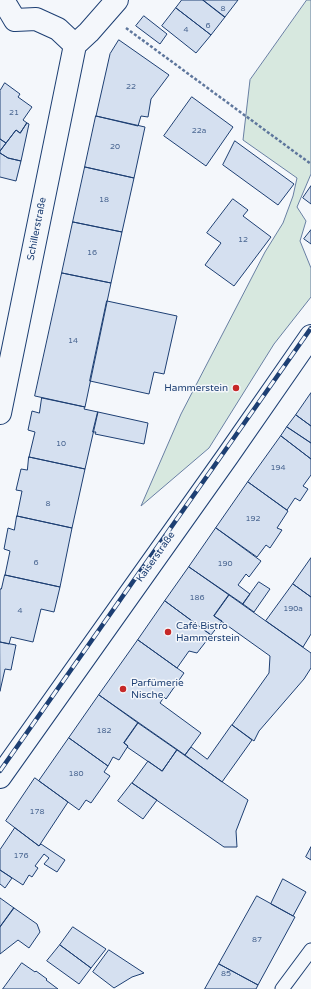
<!DOCTYPE html>
<meta charset="utf-8">
<style>
body{margin:0}
canvas{display:block;background:#f4f7fb}
</style>
<canvas width="311" height="989"></canvas>
<script>
const ctx = document.querySelector('canvas').getContext('2d');
ctx.lineJoin = 'round';
function fill(path, color) {
  ctx.fillStyle = color;
  ctx.fill(path, 'evenodd');
}
function strokePath(path, color, width, dash) {
  ctx.strokeStyle = color;
  ctx.lineWidth = width;
  ctx.lineCap = dash ? 'butt' : 'round';
  ctx.setLineDash(dash || []);
  ctx.stroke(path);
}
function label(font, color, halo, rows, align = 'center') {
  ctx.font = font + ' "Varela Round",sans-serif';
  ctx.lineWidth = 3;
  ctx.setLineDash([]);
  ctx.textBaseline = 'middle';
  ctx.strokeStyle = halo;
  ctx.fillStyle = color;
  for (const [text, x, y, turn = 0] of rows) {
    ctx.save();
    ctx.translate(x, y);
    ctx.rotate((+turn || 0) * Math.PI / 180);
    ctx.textAlign = isNaN(turn) ? turn : align;
    if (halo) ctx.strokeText(text, 0, 0);
    ctx.fillText(text, 0, 0);
    ctx.restore();
  }
}
const green = new Path2D(`
 M307,0h4v174l-14,33 9,14 -6,20 11,27v29l-37,47 -65,104 -68,58 40,-92 84,-162 18,-29 10,-27 4,-18 -54,-38 7,-60z`);
const building = new Path2D(`
 M182,0h21l22,17 -14,18 -35,-27z
 M203,0h35l-13,17z
 M176,8l35,27 -15,18 -34,-27z
 M144,16l23,18 -7,10 -24,-18z
 M119,40l50,35 -18,24 -3,18 -7,-1 -3,10 -42,-10 14,-62z
 M5,83l15,11 -2,3 14,10 -9,13 4,3 -7,10 -4,-3 -10,13 -6,-4v-48z
 M192,97l41,30 -27,39 -42,-30z
 M96,116l49,11 -11,51 -49,-11z
 M27,123l2,1 -8,37 -13,-3 -8,-5v-2l16,-21 4,3z
 M0,139l6,4 -6,8z
 M235,141l59,43 -16,21 -55,-40z
 M0,153l8,5 13,3 -5,20 -16,-4z
 M85,167l49,11 -12,54 -49,-10z
 M311,186v18l-8,-6z
 M233,199l15,11 -5,6 28,21 -37,49 -29,-21 16,-22 -14,-10z
 M73,222l49,10 -11,51 -49,-10z
 M311,230v14l-7,-5z
 M62,273l49,10 -26,124 -50,-11z
 M107,301l70,15 -13,58 -10,-2 -5,22 -59,-13z
 M311,393v33l-15,-11z
 M42,398l43,9 -1,2 14,3 -13,57 -56,-12 6,-25 -7,-2 4,-19 7,2z
 M98,412l50,11 -4,21 -49,-10 1,-2h-3z
 M296,415l15,11v17l-24,-16z
 M287,427l24,16v16l-30,-23z
 M281,436l30,23v16l-8,11 5,3 -8,12 -5,-3 -8,12 -39,-28z
 M29,457l56,12 -13,59 -55,-12 5,-25 -6,-1 5,-21 6,1z
 M248,482l40,29 -11,17 5,2 -12,18 -4,-3 -9,12 -41,-29z
 M17,516l55,12 -12,59 -55,-12 5,-24 -6,-2 4,-21 6,2z
 M216,528l45,33 -12,16 -3,-3 -8,11 12,9 -7,10 -54,-37z
 M311,558v39l-18,-13z
 M189,567l40,28 -15,21 8,5 -11,14 -46,-34z
 M5,575l55,12 -6,25 -13,-3 -8,33 -22,-5 -2,7 -9,-2v-53h1z
 M259,582l11,7 -16,23 -11,-8z
 M293,584l18,13v37l-8,13 -37,-26z
 M229,595l82,58v15l-7,11 -45,52 -5,10 -22,-16 37,-52 1,-17 -56,-40z
 M165,601l46,34 -14,18 -8,-2 -12,17 -39,-28z
 M138,640l46,33 -18,26 -2,-2 -4,6 41,30 -16,22 -86,-60z
 M0,642l16,3 -5,25 -6,-1 -5,22z
 M99,695l39,28 -14,20 4,3 -9,14 -6,-3 -5,9 -39,-28z
 M138,723l39,27 -15,21 -35,-24 1,-1 -4,-3z
 M232,725l20,15 -30,42 -37,-27 6,-8 16,12z
 M69,738l39,28 -4,6 6,4 -19,27 -5,-3 -7,10 -40,-29z
 M177,750l71,50 -12,31 1,16h-13l-92,-64 16,-22 14,10z
 M35,778l33,24 -29,44 -33,-25z
 M132,783l25,17 -14,19 -25,-18z
 M15,828l24,18 2,-2 24,16 -8,12 -13,-8 5,-6 -5,-4 -9,12 3,2 -6,9 -3,-2 -6,10 -23,-15v-20z
 M311,847v13l-5,-3z
 M0,870l12,8 -7,10 -5,-4z
 M283,879l23,13 -13,24 -22,-12z
 M257,896l38,21 -37,68 -39,-21z
 M0,898l14,10 -14,19z
 M14,908l23,16 3,8 -11,16 -11,-8 -18,14v-27z
 M73,927l33,22 -15,19 -31,-23z
 M60,945l31,23 -12,16 -32,-23z
 M109,950l35,23 -12,4 -18,11 -21,-16z
 M22,963l13,9 1,-1 11,8 -1,1 12,9h-55z
 M219,964l39,21 -2,4h-51z`);
const path = new Path2D(`
 M126,28l185,136`);
const lane = new Path2D(`
 M282,989l29,-39`);
const street = new Path2D(`
 M3,0l12,20
 M15,20l21,-1 22,10 17,16
 M75,45l14,-13 28,-32
 M0,413l75,-368`);
const secondary = new Path2D(`
 M0,777l227,-320 84,-121`);
const rail = new Path2D(`
 M0,771l311,-443`);
const markers = [
 [236,388,4,"#c62828"],
 [168,632,4,"#c62828"],
 [123,689,4,"#c62828"]
];
const numberNames = [
 ["8",223,9],
 ["6",208,26],
 ["4",186,30],
 ["22",131,87],
 ["21",14,113],
 ["22a",199,131],
 ["20",115,147],
 ["18",104,200],
 ["12",243,240],
 ["16",92,253],
 ["14",73,341],
 ["10",61,444],
 ["194",278,468],
 ["8",48,504],
 ["192",253,519],
 ["6",36,563],
 ["190",225,564],
 ["186",197,598],
 ["190a",293,609],
 ["4",20,611],
 ["182",104,731],
 ["180",76,774],
 ["178",37,812],
 ["176",21,856],
 ["87",257,940],
 ["85",226,974]
];
const streetNames = [
 ["Schillerstraße",37,229,-79],
 ["Kaiserstraße",156,557,-55]
];
const poiNames = [
 ["Hammerstein",228,388,"right"],
 ["Café Bistro",176,626],
 ["Hammerstein",176,638],
 ["Parfümerie",131,683],
 ["Nische",131,695]
];
fill(green, '#d7e8df');
strokePath(green, '#687fa3', 1);
fill(building, '#d5e0f0');
strokePath(building, '#1d3f73', 1);
strokePath(lane, '#1d3f73', 15);
strokePath(street, '#1d3f73', 24);
strokePath(secondary, '#1d3f73', 24);
strokePath(path, '#5e769c', 2.5, [3, 2]);
strokePath(lane, '#f4f7fb', 13);
strokePath(street, '#f4f7fb', 22);
strokePath(secondary, '#f4f7fb', 22);
strokePath(rail, '#1d3f73', 4.5);
strokePath(rail, '#f4f7fb', 3, [9]);
for (const [x, y, r, color] of markers) {
  const dot = new Path2D();
  dot.arc(x, y, r, 0, 2 * Math.PI);
  ctx.fillStyle = color;
  ctx.fill(dot);
  strokePath(dot, '#f4f7fb', 1.5);
}
label('8px', '#4b6792', null, numberNames);
label('10px', '#1d3f73', '#f4f7fb', streetNames);
label('10px', '#1d3f73', '#f4f7fb', poiNames, 'left');
</script>
